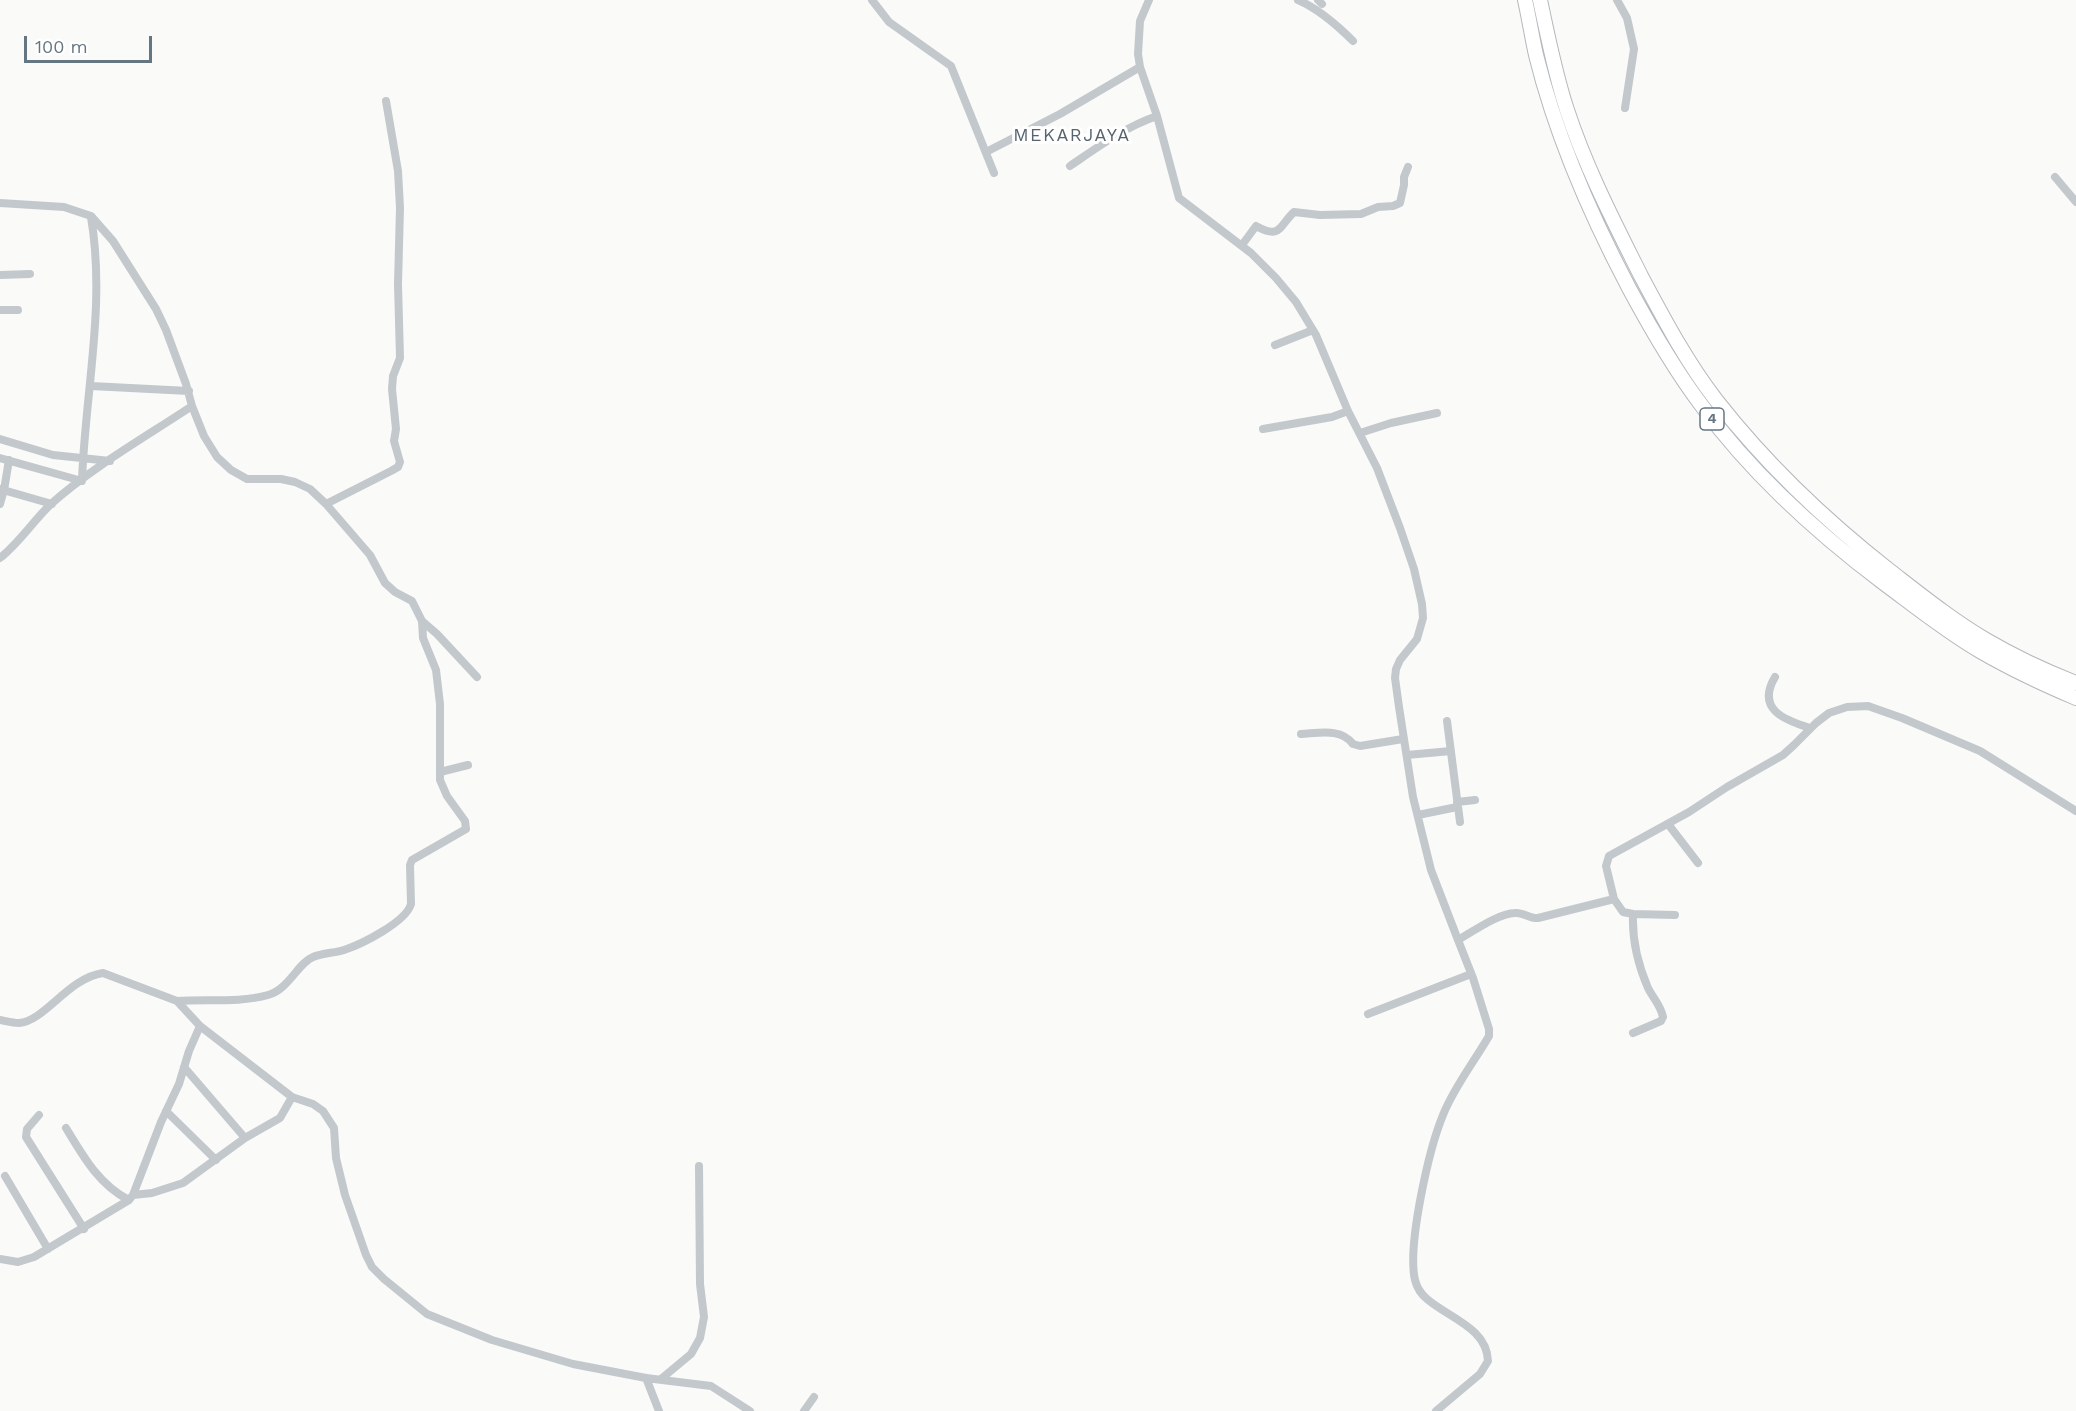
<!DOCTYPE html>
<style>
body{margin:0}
#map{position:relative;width:2076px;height:1411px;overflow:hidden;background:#fafaf8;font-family:"Work Sans",sans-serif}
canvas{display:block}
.scale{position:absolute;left:24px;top:36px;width:128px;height:27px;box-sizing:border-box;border:3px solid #657683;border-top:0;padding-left:8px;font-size:18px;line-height:21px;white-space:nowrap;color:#657683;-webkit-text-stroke:4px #fff;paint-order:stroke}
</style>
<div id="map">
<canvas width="2076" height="1411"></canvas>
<div class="scale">100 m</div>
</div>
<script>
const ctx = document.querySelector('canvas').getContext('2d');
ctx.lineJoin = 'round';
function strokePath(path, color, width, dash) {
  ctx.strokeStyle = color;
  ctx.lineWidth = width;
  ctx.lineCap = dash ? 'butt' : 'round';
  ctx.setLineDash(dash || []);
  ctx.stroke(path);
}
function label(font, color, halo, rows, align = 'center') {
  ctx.font = font + ' "Work Sans",sans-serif';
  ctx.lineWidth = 6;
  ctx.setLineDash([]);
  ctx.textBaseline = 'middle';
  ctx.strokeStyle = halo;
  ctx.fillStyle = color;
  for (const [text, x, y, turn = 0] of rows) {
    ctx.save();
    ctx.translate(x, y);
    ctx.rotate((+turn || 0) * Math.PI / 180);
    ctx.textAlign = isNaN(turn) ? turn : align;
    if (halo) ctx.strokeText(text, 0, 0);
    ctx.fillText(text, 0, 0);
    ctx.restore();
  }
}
const minor = new Path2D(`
 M872,0l17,22 62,44 43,107
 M1149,0l-9,21 -2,33 2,13 17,49 22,82 72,55 25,25 20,24 20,33 32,76 29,57 23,60 14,41 8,35 1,14 -6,21 -17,21 -4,9 -1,9 4,29 14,90 18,73 27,70c14,-8 41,-27 57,-27 8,-1 15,6 23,5l76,-19 -8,-33 3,-10 80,-44 38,-25 56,-32 11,-10 22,-22 13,-10 18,-6 21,-1 34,12 78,33 96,60
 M1298,0c21,9 39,25 55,41
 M1318,0l4,4
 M1617,0l10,18 7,31 -9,59
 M986,152l74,-38 80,-47
 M1070,166c28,-19 55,-39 87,-50
 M2055,177l21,25
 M0,203l64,4 27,9 22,25 43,68 10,21 20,54 6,22 12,30 13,21 14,13 16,9h34l14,3 15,7 16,15 44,51 15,28 10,9 17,9 10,20 1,17 13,32 4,34v76l7,16 18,25 1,8 -54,31 -2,5 1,39c-5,18 -49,40 -67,46 -9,3 -22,3 -31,7 -15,6 -24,32 -45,38 -28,8 -62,4 -91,6
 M1242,245l14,-19c25,14 23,0 38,-14l26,3 41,-1 17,-7 15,-1 7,-3 4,-18v-8l4,-10
 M0,275l30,-1
 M0,310h18
 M1275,345l38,-15
 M91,386l98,5
 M1263,429l69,-12 16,-6
 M1360,433l31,-10 46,-10
 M0,439l53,16 57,6
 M0,458l82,23c3,-88 24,-176 9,-264
 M0,489l52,15
 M0,504l4,-14 5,-30
 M326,504l65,-33 7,-4 2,-5 -6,-21 2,-12 -4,-40 1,-13 7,-18 -2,-74 2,-76 -2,-37 -12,-70
 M0,558c20,-16 33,-37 51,-54 40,-36 96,-68 141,-98
 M422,621l15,13 40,43
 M1775,677c-19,32 9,43 35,51
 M1447,721l13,101
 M1301,734c19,-1 40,-6 52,10l7,2 43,-7
 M1407,755l44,-4
 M440,772l28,-7
 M1457,802l18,-2
 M1418,815l39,-8
 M1668,824l30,39
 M1614,899l9,13 10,2c-1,25 5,51 15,74 5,10 13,18 15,29l-2,4 -28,12
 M1633,914l42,1
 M1368,1014l103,-40
 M0,1020c6,1 12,3 19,3 26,-2 49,-45 84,-50l74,28 23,25 92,71 21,7 10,7 11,17 2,30 9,37 21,60 6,12 12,12 43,35 65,26 81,24 73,14 65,8 39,25
 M184,1067l61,71
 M166,1111l50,49
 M39,1115l-12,14 -1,8 58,92
 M66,1128c17,28 33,57 63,72
 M5,1176l43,73
 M133,1195l19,-2 31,-10 62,-45 35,-20 12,-21
 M0,1259l18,3 16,-5 95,-57 4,-5 28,-73 18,-38 10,-33 11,-25
 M646,1378l13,33
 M661,1379l30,-25 9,-16 4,-21 -4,-33 -1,-118
 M804,1411l10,-14
 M1436,1411l44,-37 8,-13c-1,-33 -39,-43 -61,-62 -6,-5 -10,-11 -12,-19 -8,-35 14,-131 28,-165 11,-28 31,-53 46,-79v-7l-16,-51 -15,-38`);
const motorway = new Path2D(`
 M1525,0c4,18 7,37 11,55 20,81 54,159 93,233 22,41 45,81 73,118 51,69 115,127 183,178 31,23 62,48 95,67 31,18 63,33 96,47
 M1540,0c8,37 15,74 27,110 19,58 47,112 74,166 23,43 45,85 75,124 50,64 110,121 174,171 31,24 62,49 96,69 29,17 59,31 90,43`);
const shields = [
 [1712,419,24]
];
const shieldNames = [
 ["4",1712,419]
];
const quarterNames = [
 ["MEKARJAYA",1072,136]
];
strokePath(motorway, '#b4b9bd', 16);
strokePath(minor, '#c3c8cc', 8);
strokePath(motorway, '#fff', 14);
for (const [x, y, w] of shields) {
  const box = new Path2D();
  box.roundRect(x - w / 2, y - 11, w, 22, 4.5);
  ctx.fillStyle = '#fff';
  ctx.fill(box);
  strokePath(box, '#657683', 1.5);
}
label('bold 14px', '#657683', null, shieldNames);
ctx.letterSpacing = '1.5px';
label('18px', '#57646e', '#fff', quarterNames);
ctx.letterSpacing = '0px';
</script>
